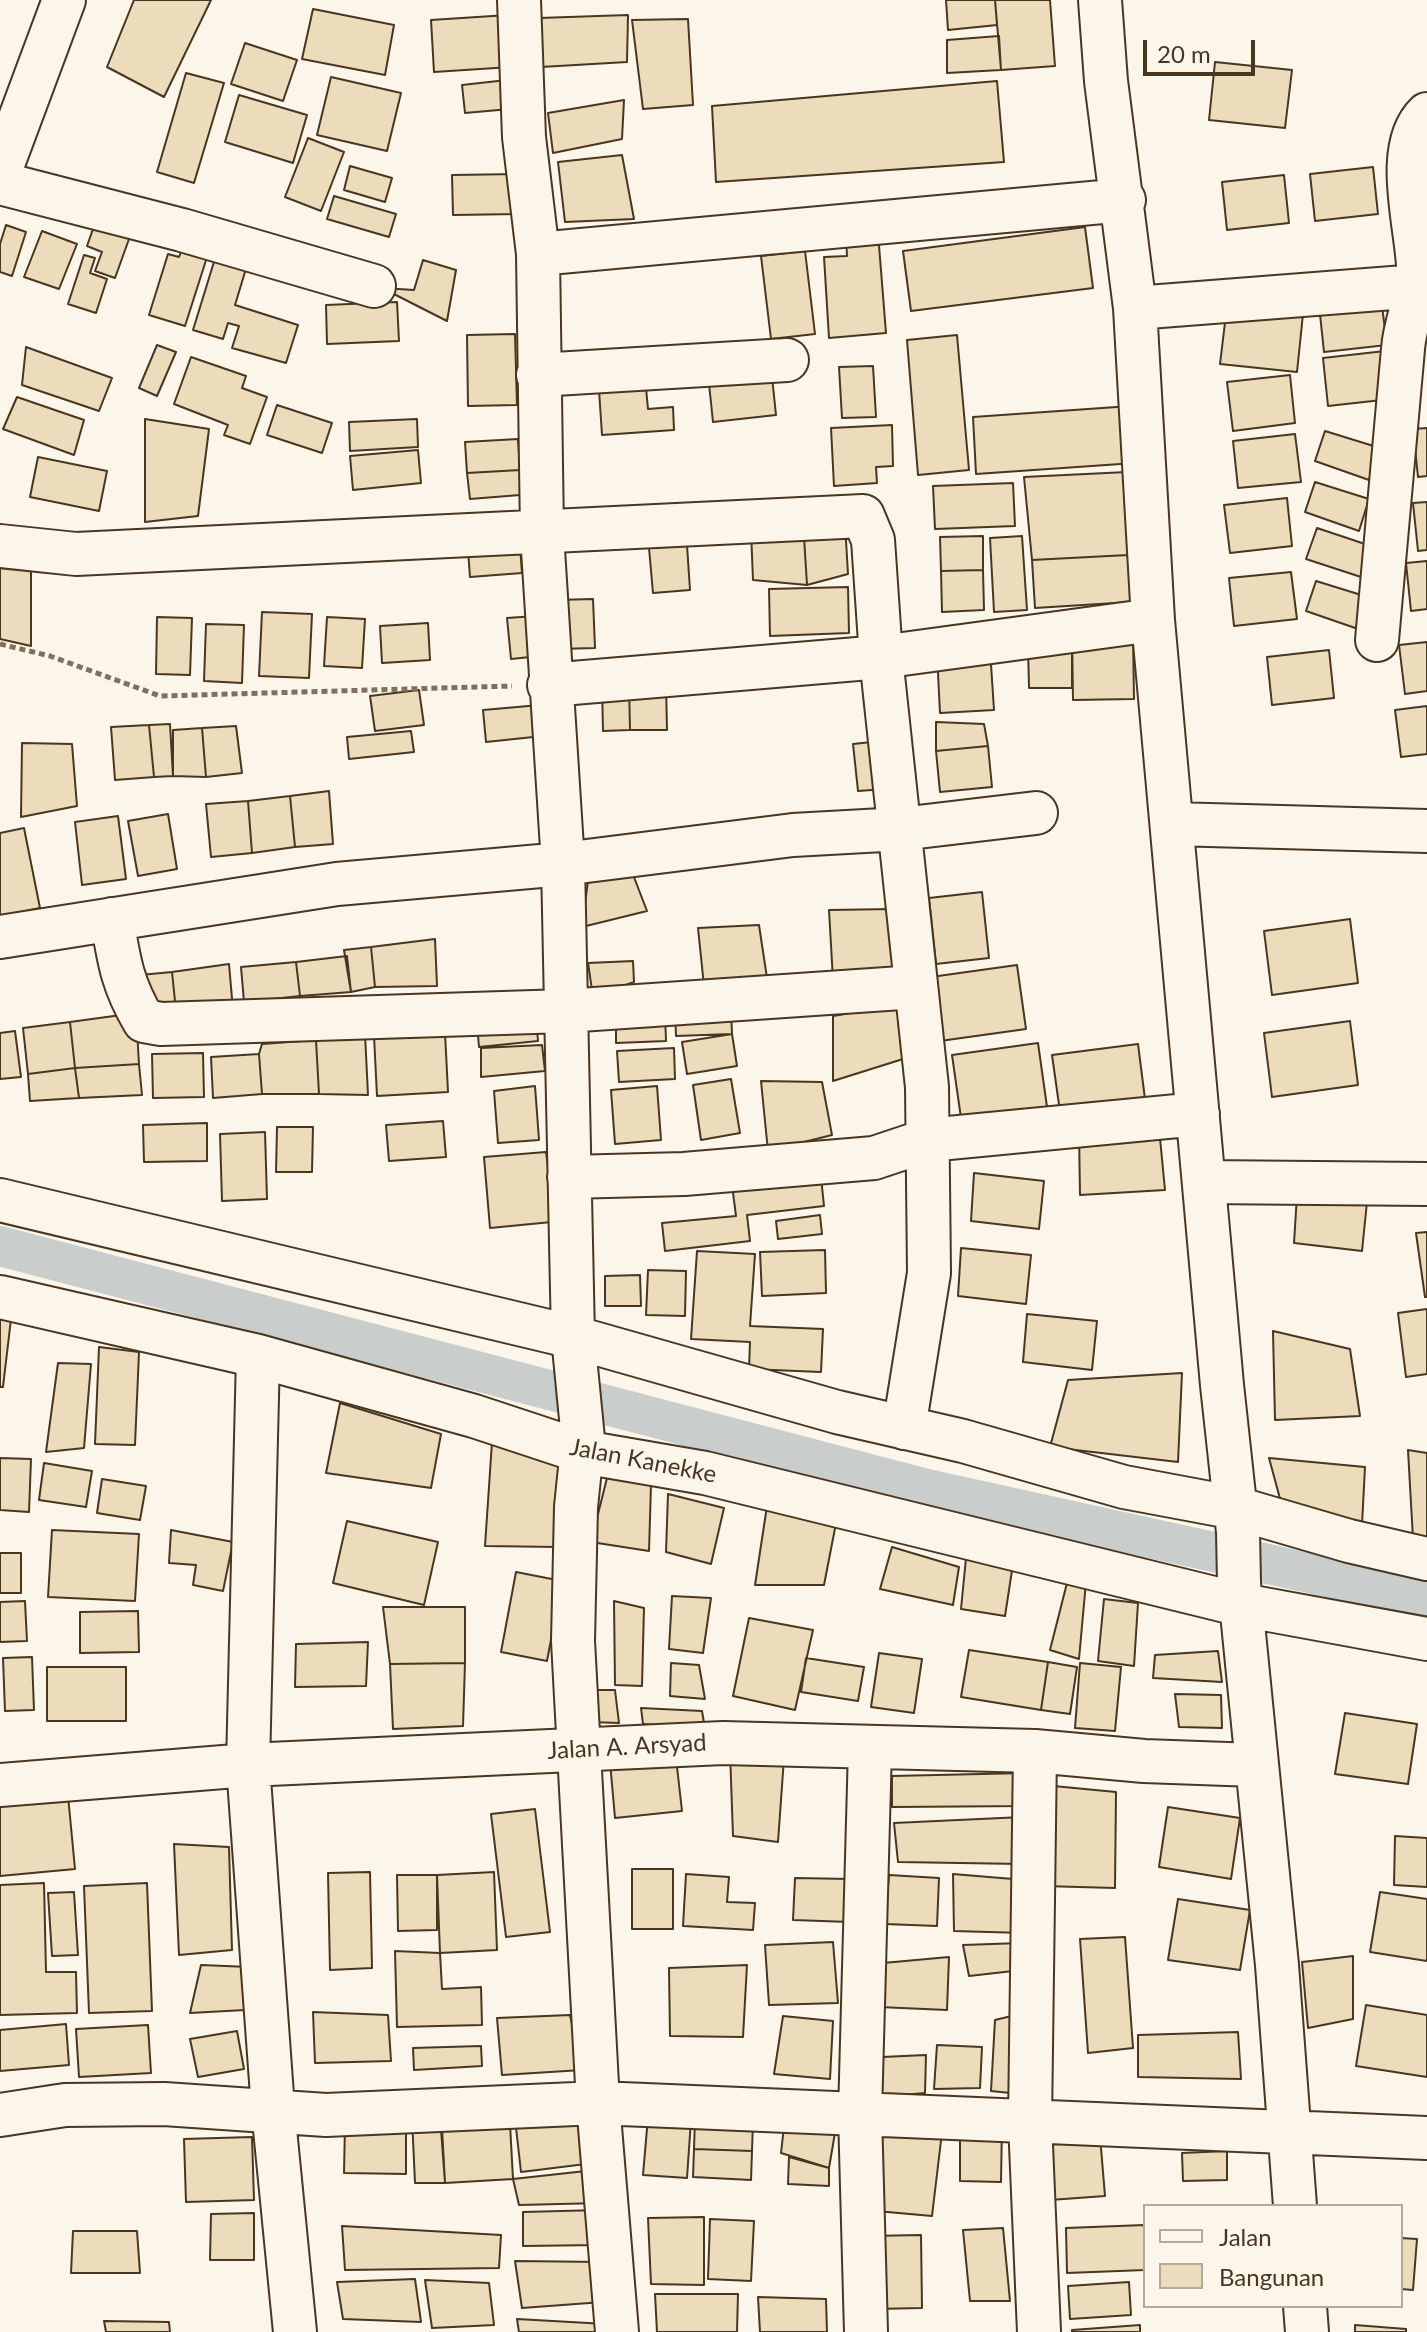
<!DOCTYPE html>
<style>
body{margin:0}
#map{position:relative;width:1427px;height:2332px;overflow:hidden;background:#fbf6e9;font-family:Lato,sans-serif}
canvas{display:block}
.legend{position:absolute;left:1143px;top:2204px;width:260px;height:104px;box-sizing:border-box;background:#fbf6e9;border:2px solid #b4a999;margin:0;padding:10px 14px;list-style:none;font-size:24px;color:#4a3520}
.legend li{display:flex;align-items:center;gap:16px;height:40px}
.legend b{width:40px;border:2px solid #b4a999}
.scale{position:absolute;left:1143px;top:40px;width:112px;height:36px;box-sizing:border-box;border:4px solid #4a3520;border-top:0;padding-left:10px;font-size:24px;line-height:28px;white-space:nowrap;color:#4a3520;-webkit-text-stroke:6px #fbf6e9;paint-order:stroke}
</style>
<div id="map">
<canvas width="1427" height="2332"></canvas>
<ul class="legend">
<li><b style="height:10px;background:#fbf6e9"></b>Jalan</li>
<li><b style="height:22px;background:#ecdcbc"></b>Bangunan</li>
</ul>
<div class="scale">20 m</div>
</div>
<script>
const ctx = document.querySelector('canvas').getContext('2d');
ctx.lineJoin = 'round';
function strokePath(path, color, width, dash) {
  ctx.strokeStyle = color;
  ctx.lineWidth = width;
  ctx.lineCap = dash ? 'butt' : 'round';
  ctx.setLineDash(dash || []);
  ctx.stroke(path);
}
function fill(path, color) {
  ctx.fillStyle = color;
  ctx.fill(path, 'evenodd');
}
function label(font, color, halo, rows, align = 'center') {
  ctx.font = font + ' Lato,sans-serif';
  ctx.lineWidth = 6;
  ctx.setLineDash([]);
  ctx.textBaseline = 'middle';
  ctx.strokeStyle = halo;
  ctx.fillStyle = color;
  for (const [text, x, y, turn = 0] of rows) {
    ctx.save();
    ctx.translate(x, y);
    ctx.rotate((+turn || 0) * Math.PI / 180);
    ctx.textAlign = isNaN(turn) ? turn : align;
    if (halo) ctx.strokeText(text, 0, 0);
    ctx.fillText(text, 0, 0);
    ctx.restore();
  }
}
const canal = new Path2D(`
 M0,1246l927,243 500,110`);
const building = new Path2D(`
 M134,0h77l-47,97 -57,-30z
 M946,0h49l2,25 -49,5z
 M995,0h55l5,66 -54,4z
 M313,9l81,16 -9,50 -83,-16z
 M508,15l3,52 -77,5 -3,-52z
 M628,15l-1,47 -86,5 -2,-49z
 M688,19l5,86 -50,4 -11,-89z
 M999,36l2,34 -54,3v-33z
 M245,43l52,17 -14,41 -52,-17z
 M1215,62l77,8 -7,58 -76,-8z
 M186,73l38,10 -30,100 -37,-11z
 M331,77l70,16 -14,58 -70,-16z
 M507,80l3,29 -45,4 -3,-28z
 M997,81l7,81 -288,20 -4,-76z
 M239,95l68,20 -14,48 -68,-21z
 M624,100l-2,39 -69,14 -5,-40z
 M308,138l36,14 -23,59 -36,-14z
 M622,155l12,64 -69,3 -7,-60z
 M350,166l42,12 -7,24 -41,-12z
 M1373,167l5,47 -63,7 -5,-47z
 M520,174v40l-67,1 -1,-40z
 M1284,175l5,48 -62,7 -5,-48z
 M334,196l62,18 -7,23 -62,-18z
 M98,215l35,13 -18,50 -20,-7 7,-19 -15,-6z
 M6,225l20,7 -14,44 -12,-4v-28z
 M1085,227l8,61 -182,23 -8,-60z
 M42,231l35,13 -18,45 -35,-12z
 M878,233l8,100 -57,5 -5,-81 23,-1 -1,-21z
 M183,247l25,7 -23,72 -36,-11 19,-61 11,3z
 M805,251l10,83 -44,5 -10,-83z
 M217,252l31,10 -13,43 63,20 -12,38 -54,-15 7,-22 -11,-3 -5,16 -30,-9z
 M84,255l11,3 -5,15 17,6 -11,34 -28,-9z
 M423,260l33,10 -9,51 -65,-33 32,2z
 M1381,298l6,47 -63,7 -5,-47z
 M397,302l2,39 -72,3 -1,-39z
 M1227,306l76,8 -6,58 -77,-8z
 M515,334l2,71 -49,1 -1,-71z
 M957,335l12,135 -51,5 -11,-135z
 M157,345l19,7 -19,44 -18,-8z
 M26,347l86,31 -13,33 -77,-26z
 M1385,351l6,48 -63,7 -5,-48z
 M191,357l55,19 -4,12 25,9 -17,47 -26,-9 4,-10 -54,-21z
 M873,366l3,51 -34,1 -3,-51z
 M771,367l5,48 -63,7 -5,-48z
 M1290,375l5,48 -62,8 -6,-49z
 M646,388l2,21 25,-2 1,23 -72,5 -3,-45z
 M17,397l67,23 -10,35 -71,-26z
 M277,405l55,18 -10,30 -55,-18z
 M1131,406l4,57 -159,11 -3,-57z
 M145,419l64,10 -11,87 -53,6z
 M417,419l1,28 -68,4 -1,-29z
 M892,425l1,41 -17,1 1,16 -43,3 -3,-58z
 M1427,428v48l-9,1 -5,-48z
 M1325,431l55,17 -11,32 -54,-19z
 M1295,434l6,48 -63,6 -5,-47z
 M518,439l2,31 -53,3 -2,-31z
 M418,450l3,33 -68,7 -3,-34z
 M38,457l69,14 -8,40 -69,-14z
 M520,470v25l-50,4 -3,-26z
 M1127,472l1,83 -96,5 -8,-83z
 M1315,482l54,17 -10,32 -54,-19z
 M1013,483l2,43 -80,3 -2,-43z
 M1287,498l5,48 -62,7 -6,-48z
 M1427,502v48l-9,1 -5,-48z
 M845,524l3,50 -41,11 -3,-48z
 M1317,528l54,18 -10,31 -55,-18z
 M751,531l53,6 3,48 -54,-5z
 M983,536v34l-42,1 -1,-34z
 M1022,536l5,74 -33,2 -4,-74z
 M520,545l2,28 -52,4 -2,-27z
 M687,545l3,45 -37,3 -4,-45z
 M1128,555l3,47 -96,6 -3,-48z
 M0,556l31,3v87l-31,-7z
 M1427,561v48l-16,2 -5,-48z
 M983,570l1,40 -42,2 -1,-41z
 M1291,572l6,47 -63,7 -5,-48z
 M1316,581l55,17 -10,32 -55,-19z
 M848,587l1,46 -79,3 -1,-47z
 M593,599l2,49 -37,1 -2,-49z
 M262,612l50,2 -3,64 -50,-2z
 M536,616l4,40 -29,3 -4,-41z
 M157,617l35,1 -2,57 -34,-1z
 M327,617l38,2 -3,49 -38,-2z
 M428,623l2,37 -48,3 -2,-37z
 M206,624l38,1 -2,58 -38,-2z
 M1133,634l1,65 -61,1 -1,-65z
 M1427,642v49l-22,3 -6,-49z
 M1072,646v42h-43l-1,-41z
 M990,649l4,61 -54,3 -3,-60z
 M1329,650l5,48 -62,7 -5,-48z
 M666,684l1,46h-37l-1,-45z
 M629,685l1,45 -27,1 -1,-45z
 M419,690l5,35 -49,6 -5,-35z
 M540,705l3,31 -57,6 -3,-32z
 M1427,706v48l-26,3 -6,-47z
 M936,722l48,2 4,22 -52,5z
 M170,724l3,52 -19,1 -5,-52z
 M149,725l5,52 -39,3 -4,-53z
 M236,726l6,47 -36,4 -4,-49z
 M202,728l4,49 -33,-1v-46z
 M411,731l3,21 -65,7 -2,-22z
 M881,741l5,48 -28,2 -5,-47z
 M22,743l50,1 5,62 -56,11z
 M988,746l4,41 -52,5 -4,-41z
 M329,791l4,53 -38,3 -5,-51z
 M290,796l5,51 -43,6 -4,-52z
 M248,801l4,52 -41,4 -5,-53z
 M168,814l9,55 -39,7 -10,-55z
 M118,816l8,63 -44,6 -7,-63z
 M24,828l16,80 -40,8v-83z
 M632,872l15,39 -65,16 7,-54z
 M982,892l7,66 -53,6 -7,-66z
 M893,909l6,61 -66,10 -4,-70z
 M1350,919l8,64 -86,12 -8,-64z
 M759,925l8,53 -63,8 -6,-58z
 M435,939l2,47 -62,1 -4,-40z
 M371,947l4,40 -24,5 -7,-42z
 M347,956l4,36 -51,4 -4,-34z
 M633,961l1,21 -41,15 -5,-34z
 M296,962l4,34 -56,6 -3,-35z
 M229,964l4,46 -57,1 -4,-39z
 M1017,965l9,64 -86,12 -9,-64z
 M172,972l4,39 -33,2 -3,-38z
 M898,1005l5,54 -70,22v-65z
 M731,1009l1,25 -56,2 -1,-25z
 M136,1013l3,51 -64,4 -5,-46z
 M665,1013l1,28 -50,2v-28z
 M536,1018l2,23 -59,6 -2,-23z
 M1350,1021l8,64 -86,12 -8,-64z
 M70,1022l5,46 -47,6 -5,-46z
 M15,1031l6,46 -21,2v-46z
 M445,1033l3,59 -71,4 -3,-60z
 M365,1034l3,61 -49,-1 -3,-54z
 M732,1034l5,32 -50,8 -5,-32z
 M316,1040l3,54h-57l-3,-40 3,-10z
 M1038,1043l9,64 -86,11 -9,-63z
 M1138,1044l8,63 -85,12 -9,-64z
 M542,1045l3,26 -64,6v-29z
 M674,1048l1,31 -56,3 -2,-31z
 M203,1053l1,44 -51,1 -1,-44z
 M259,1054l3,40 -49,4 -2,-41z
 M139,1064l3,31 -63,3 -4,-30z
 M75,1068l4,30 -49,3 -2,-27z
 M731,1079l9,54 -39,7 -8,-55z
 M761,1081l61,1 10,53 -64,16z
 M535,1086l4,54 -41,3 -4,-52z
 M657,1086l4,54 -46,4 -4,-54z
 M443,1121l3,36 -57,4 -3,-36z
 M207,1123v38l-63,1 -1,-37z
 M277,1127h36l-1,45h-36z
 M1159,1128l6,62 -85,5 -1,-64z
 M265,1132l2,67 -45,2 -2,-67z
 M546,1152l2,15 9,2 5,52 -72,7 -6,-71z
 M820,1167l4,39 -77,9 3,26 -85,10 -3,-28 74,-7 -5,-39z
 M974,1173l70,8 -5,48 -68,-8z
 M1297,1195l70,7 -5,49 -68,-8z
 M820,1215l2,19 -44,5 -2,-18z
 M1427,1232v65h-2l-9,-64z
 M961,1248l70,7 -5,49 -68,-8z
 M825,1250l1,43 -64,3 -2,-44z
 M697,1251l58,3 -5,72 73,3 -2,43 -72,-3 1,-27 -59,-3z
 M648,1270l38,1 -1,45 -39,-1z
 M640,1275l1,31h-36v-30z
 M1427,1309v65l-21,3 -8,-64z
 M1027,1314l70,7 -5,49 -69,-8z
 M0,1319h11l-8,68h-3z
 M1273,1331l77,18 10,67 -85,4z
 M99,1347l40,5 -4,93 -40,-1z
 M58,1363l33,1 -7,84 -38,4z
 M1182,1373l-4,89 -128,-15 18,-67z
 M340,1403l101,31 -10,54 -105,-15z
 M492,1442l70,22 -4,83 -73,-1z
 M1408,1450l19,3v85l-14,1z
 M0,1458l31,1 -2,53 -29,-2z
 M1269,1458l96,9 -3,58 -80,-19z
 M44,1463l48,8 -6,36 -47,-7z
 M607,1478l44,7 -2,66 -58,-9z
 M102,1479l44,7 -6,34 -43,-7z
 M668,1494l56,14 -13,56 -45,-12z
 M767,1506l70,12 -13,67h-69z
 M347,1521l91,21 -14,63 -91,-22z
 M52,1530l87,4 -4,67 -87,-4z
 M171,1530l62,12 -10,49 -30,-6 3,-20 -27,-2z
 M892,1547l67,20 -6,38 -73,-16z
 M0,1553h21v40h-21z
 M966,1558l47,6 -8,52 -44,-7z
 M516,1572l46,9 -15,80 -46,-9z
 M1069,1575l17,7 -7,77 -29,-9z
 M672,1596l39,2 -8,55 -34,-4z
 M1104,1599l34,4 -4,63 -36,-5z
 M25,1601l2,40 -27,1v-40z
 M614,1601l30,7 -2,78 -27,-1z
 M383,1607h82v56l-75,1z
 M138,1611l1,41 -59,1v-41z
 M749,1618l64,12 -18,80 -62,-14z
 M368,1642l-2,44 -71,1 1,-43z
 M969,1650l79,12 -7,48 -80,-13z
 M1218,1651l4,31 -69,-4 2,-23z
 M879,1653l43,6 -8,54 -43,-6z
 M32,1657l2,53 -29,1 -2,-53z
 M806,1658l58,9 -6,34 -57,-9z
 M1048,1662l29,5 -7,47 -29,-4z
 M465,1663l-2,63 -70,3 -3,-65z
 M671,1663l28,2 6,34 -35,-3z
 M1080,1663l41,4 -6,64 -40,-3z
 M47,1667h79v54h-79z
 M586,1690h29l4,33 -29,-1z
 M1175,1694l46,1 1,33 -43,-1z
 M641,1708l61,3 3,18 -62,-5z
 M1345,1713l72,11 -9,60 -73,-10z
 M730,1752l54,6 -6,84 -45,-6z
 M676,1758l6,53 -67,7 -5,-56z
 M1026,1773v33l-134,1v-31z
 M67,1785l8,84 -75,7v-85z
 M1043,1785l73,7 -1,96 -72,-2z
 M1168,1807l72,11 -9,61 -72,-12z
 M535,1809l15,123 -44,5 -15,-123z
 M1023,1817l-1,47 -124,-2 -4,-39z
 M1395,1836l32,2v49l-33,-2z
 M174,1844l55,3 3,103 -53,5z
 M632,1869h41v60h-41z
 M370,1872l2,96 -42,2 -2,-97z
 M494,1872l3,78 -57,3 -3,-78z
 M686,1874l43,3 -2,25 28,1 -2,27 -70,-4z
 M953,1874l72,6 -1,53 -70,-2z
 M397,1875h40v55l-39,1z
 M889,1875l50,3 -2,48 -52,-2z
 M795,1878l56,1 -1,43 -57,-2z
 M44,1883l2,89h30l1,41 -77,2v-130z
 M147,1883l5,128 -63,2 -5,-127z
 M74,1892l4,63 -26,1 -4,-63z
 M1380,1892l47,7v62l-57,-9z
 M1178,1899l72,11 -10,60 -72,-10z
 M1125,1937l8,111 -45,5 -8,-114z
 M833,1942l5,61 -69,2 -4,-60z
 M1021,1943l1,27 -53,6 -6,-31z
 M395,1951l45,2 2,36 39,-2 1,38 -85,2z
 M1353,1956v63l-45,9 -6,-66z
 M949,1957l-2,53 -68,-3 4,-44z
 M201,1965l48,2 -4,43 -55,3z
 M747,1965l-4,72 -73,-1 -1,-68z
 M1366,2005l61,10v62l-71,-11z
 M313,2012l75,3 3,46 -76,2z
 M1024,2013l-4,81 -29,-3 4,-71z
 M570,2015l12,55 -80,5 -5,-57z
 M783,2016l50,5 -3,58 -56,-5z
 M66,2024l3,41 -69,6v-41z
 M148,2025l3,48 -72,4 -3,-48z
 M237,2031l7,38 -46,8 -8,-38z
 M1238,2032l3,47 -103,-2v-42z
 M937,2045l45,2 -2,41 -46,1z
 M481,2046l1,20 -68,4 -1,-22z
 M926,2055l-1,38 -43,4v-40z
 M514,2110l76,4 4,49 -73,9z
 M440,2116l5,67h-30l-3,-65z
 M648,2117l43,3 -4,58 -44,-3z
 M880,2117l63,7 -11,92 -56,-5z
 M785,2118l52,3 -8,47 -48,-15z
 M695,2119l58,2 -1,30 -58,-2z
 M960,2123h42l-1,59 -41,-1z
 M510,2124l3,55 -68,4 -3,-55z
 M345,2125l61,1v48l-62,-1z
 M1100,2136l5,60 -55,4 -5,-60z
 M252,2137l2,63 -68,2 -2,-63z
 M694,2149l58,2 -1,29 -58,-3z
 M1227,2151v29l-44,1 -1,-28z
 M789,2157l40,11v18l-41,-2z
 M595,2170l5,33 -81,2 -6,-26z
 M600,2210v35l-77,1v-34z
 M254,2213v47h-44l1,-46z
 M704,2217v68l-53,-1 -3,-66z
 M710,2219l44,2 -3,60 -43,-2z
 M1145,2225v45l-78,3 -1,-45z
 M342,2226l159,9 -2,33 -154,2z
 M1003,2228l7,73h-40l-7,-71z
 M73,2231h64l3,42h-69z
 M921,2235l1,73 -48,1 -5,-73z
 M1401,2238l16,1 -4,51 -12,-1z
 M515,2261l87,1 1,40 -81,6z
 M415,2279l6,43 -78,-3 -6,-37z
 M425,2280l64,3 5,42 -62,3z
 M1129,2282l2,33 -61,4 -2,-33z
 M655,2294h83l-1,38h-80z
 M758,2297l68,2 1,33h-67z
 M517,2319l89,5 -1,8h-86z
 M104,2321l65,1 1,10h-64z
 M1140,2325v7h-68v-2z
 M1355,2325l51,4v3h-51z`);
const path = new Path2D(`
 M0,644l50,12 110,40 352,-10`);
const minor = new Path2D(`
 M519,0l5,137 14,117 4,280 21,330 10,473 10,102 -7,68 -3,134 25,462 19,229
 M1100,0l6,81 29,227 18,312 69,765 16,147 1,51 38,382 18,241
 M0,172l64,-172
 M0,183l182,47 192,56
 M538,254l586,-54
 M1135,308l283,-22
 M538,375l249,-15
 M0,546l76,8 787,-38 10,24 8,117 46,430 2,186 -25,155
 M1377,640c8,-97 17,-194 26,-291 2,-28 16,-54 15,-83 -2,-43 -25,-119 9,-152
 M549,685l332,-28 272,-37
 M1172,824l255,7
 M112,919c7,42 10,65 32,102l17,3 404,-13 351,-24
 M0,937l337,-53 226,-20 230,-29 108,-6 135,-16
 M569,1177l115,-3 190,-16 54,-18 270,-26
 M1204,1182l223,2
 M0,1200l573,137 264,75 126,29 161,46 112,21 113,33 78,18
 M0,1297l258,59 216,60 109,36 122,21 537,132 185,34
 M258,1356l-10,409 25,344 22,223
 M1035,1751l-5,371 9,210
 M0,1785l248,-20 475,-22 312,8 109,10 111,4
 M0,2115l65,-10 99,-1 162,11 272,-12 829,35
 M1305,2306l2,26
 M866,2332l-6,-218 10,-366`);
const streetNames = [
 ["Jalan Kanekke",643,1461,11],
 ["Jalan A. Arsyad",627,1747,-3]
];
strokePath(canal, '#c9cecd', 40);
fill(building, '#ecdcbc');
strokePath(building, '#4a3520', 2);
strokePath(minor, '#4a3520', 46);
strokePath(path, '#7f6f5c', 5, [6, 4]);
strokePath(minor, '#fbf6e9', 42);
label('24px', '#4a3520', '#fbf6e9', streetNames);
</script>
